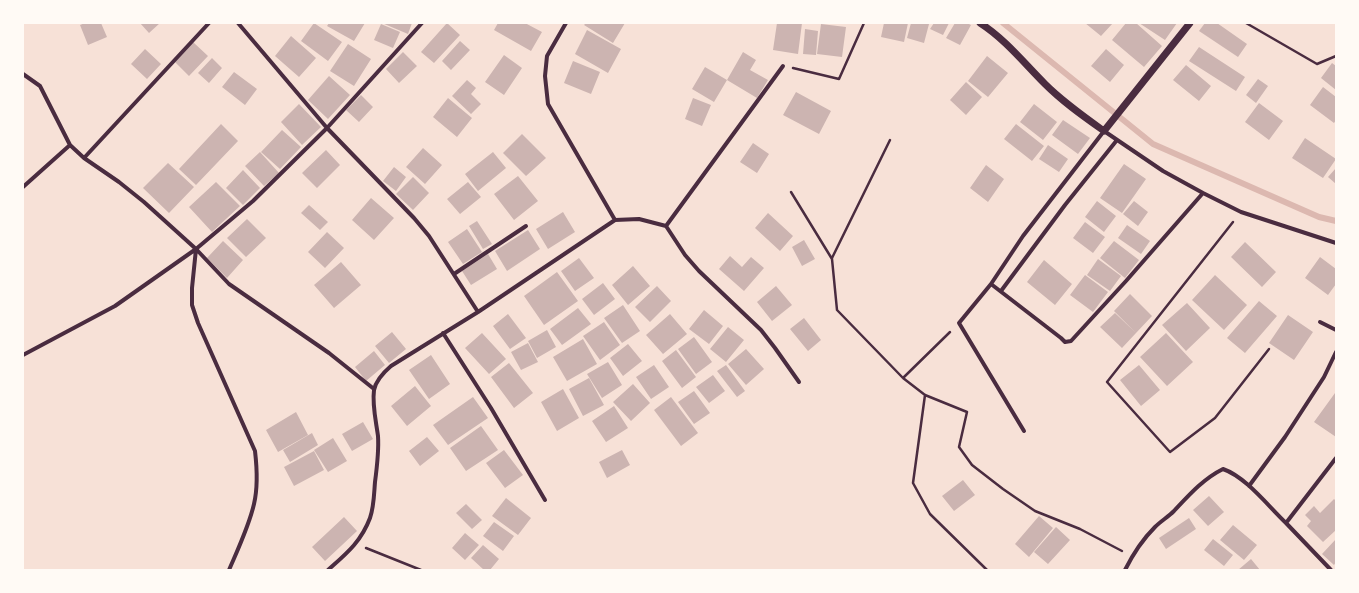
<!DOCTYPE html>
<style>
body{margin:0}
#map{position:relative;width:1359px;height:593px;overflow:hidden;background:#f7e1d7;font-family:"DM Sans",sans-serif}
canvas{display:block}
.frame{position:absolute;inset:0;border:24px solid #fffaf5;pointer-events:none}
</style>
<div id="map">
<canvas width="1359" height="593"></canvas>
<div class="frame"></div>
</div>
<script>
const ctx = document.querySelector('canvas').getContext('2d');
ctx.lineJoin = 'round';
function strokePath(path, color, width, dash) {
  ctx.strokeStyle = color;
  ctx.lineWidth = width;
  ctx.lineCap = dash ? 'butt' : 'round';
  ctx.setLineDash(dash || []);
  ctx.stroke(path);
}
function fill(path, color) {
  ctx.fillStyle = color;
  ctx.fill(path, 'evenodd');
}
const stream = new Path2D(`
 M1003,23l150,121 166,73 17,4`);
const building = new Path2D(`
 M85,23h16l6,14 -19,8 -8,-20z
 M140,23h20l-11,10z
 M314,23l28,19 -14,19 -27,-20z
 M329,23h36l-11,18 -27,-15z
 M382,23h30l-4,11z
 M447,23l13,12 -26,28 -13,-11z
 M498,23h27l17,9 -11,19 -37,-21z
 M586,23h39l-12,20 -29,-18z
 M777,23h25l-4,31 -25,-4z
 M884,23h24l-4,19 -23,-5z
 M911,23l18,1 -5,19 -17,-5z
 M934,23h15l-6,12 -13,-6z
 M955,23h12l4,2 -11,20 -14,-7z
 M1085,23h28l-12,13z
 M1126,23h10l26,23 -18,21 -32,-27z
 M1139,23h38l-12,17z
 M1205,23h12l30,21 -9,13 -39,-26z
 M381,24l19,8 -7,16 -19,-8z
 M821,24l25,3 -4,30 -25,-3z
 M805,29l13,2 -2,24 -13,-1z
 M587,30l34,19 -13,24 -33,-19z
 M291,36l25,22 -17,19 -24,-21z
 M460,41l10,9 -19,20 -9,-9z
 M193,42l15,14 -19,20 -14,-14z
 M348,44l23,15 -17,27 -24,-15z
 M1199,47l46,30 -9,14 -47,-30z
 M145,49l16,15 -14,15 -16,-15z
 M1106,49l18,16 -14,17 -19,-16z
 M403,52l14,14 -18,17 -13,-14z
 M743,52l13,8 -6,10 18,10 -11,18 -30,-18z
 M504,55l18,13 -18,27 -19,-13z
 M987,56l21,17 -20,24 -20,-16z
 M212,58l10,10 -13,15 -11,-10z
 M573,61l27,11 -9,22 -27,-11z
 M1332,63l4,3v24l-15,-12z
 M1186,65l25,21 -12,15 -26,-21z
 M705,67l22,13 -13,22 -22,-13z
 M234,72l23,17 -12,16 -23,-18z
 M329,76l21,19 -22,24 -20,-19z
 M1258,79l10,7 -12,17 -10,-8z
 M467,80l9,8 -5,6 10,10 -10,10 -19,-18z
 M966,82l16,15 -16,18 -16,-15z
 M1323,87l13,10v23l-2,3 -24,-18z
 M796,92l35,19 -12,23 -36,-19z
 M361,95l12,12 -14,15 -13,-12z
 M448,98l24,20 -15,19 -24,-20z
 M693,98l18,7 -9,21 -17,-7z
 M1259,103l24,18 -14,19 -24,-18z
 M299,104l22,23 -19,18 -21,-23z
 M1034,104l23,18 -14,18 -23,-18z
 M1063,120l27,18 -12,16 -26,-19z
 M221,124l17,17 -42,44 -17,-16z
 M1016,124l28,22 -12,15 -28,-22z
 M282,130l19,17 -21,22 -19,-17z
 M522,134l24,24 -20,18 -23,-23z
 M1305,138l31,21 -13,19 -31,-20z
 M753,143l16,11 -12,19 -17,-11z
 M1048,145l20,14 -9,13 -20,-13z
 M423,148l19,17 -17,19 -19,-17z
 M326,150l14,15 -23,23 -15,-15z
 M260,152l19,21 -15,13 -19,-20z
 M493,152l13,16 -28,23 -13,-17z
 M168,163l26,24 -25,26 -26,-25z
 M1124,164l22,15 -24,34 -22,-15z
 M986,165l18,14 -16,23 -18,-14z
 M394,167l12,10 -10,14 -13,-10z
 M1336,168v16l-8,-7z
 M243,170l17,18 -17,17 -17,-17z
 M518,176l20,25 -24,19 -20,-26z
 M413,177l16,16 -16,17 -17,-16z
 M216,182l24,24 -28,26 -23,-25z
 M468,182l13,15 -21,17 -13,-15z
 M371,198l23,20 -20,22 -22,-20z
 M1097,201l19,15 -12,16 -19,-15z
 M1134,201l14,11 -10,14 -15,-12z
 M309,205l19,17 -8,8 -19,-17z
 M563,212l12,20 -27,17 -12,-20z
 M768,213l25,23 -13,15 -25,-23z
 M247,219l19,19 -20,19 -19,-19z
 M477,221l15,23 -9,5 -14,-23z
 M1085,222l20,15 -12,16 -20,-15z
 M1127,225l23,16 -9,13 -23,-16z
 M467,229l15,23 -19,12 -15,-22z
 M528,230l12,19 -33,22 -12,-20z
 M327,232l17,16 -19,20 -17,-16z
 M804,240l11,19 -13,7 -10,-19z
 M223,241l20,19 -16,18 -20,-20z
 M1114,241l25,19 -14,18 -25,-20z
 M1245,242l31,30 -14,15 -31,-30z
 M488,254l9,15 -26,16 -9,-14z
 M730,256l12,11 9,-10 13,11 -20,23 -25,-22z
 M1320,257l16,12v15l-8,11 -23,-17z
 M579,258l15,20 -19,13 -14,-20z
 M1098,259l23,17 -11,15 -23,-16z
 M1044,260l28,24 -17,21 -28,-23z
 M341,262l20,23 -27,23 -20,-23z
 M633,266l17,20 -22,19 -16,-20z
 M557,272l21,29 -34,24 -20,-29z
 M1085,275l23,17 -15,20 -23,-17z
 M1215,275l32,30 -23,25 -32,-30z
 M603,283l12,16 -21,16 -12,-16z
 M657,286l14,15 -21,21 -15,-15z
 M776,286l16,19 -20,16 -15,-19z
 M1130,294l22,22 -16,17 -22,-22z
 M1259,301l18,15 -32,37 -18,-15z
 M1187,303l23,25 -24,23 -24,-26z
 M623,305l17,26 -18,12 -18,-25z
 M578,308l13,16 -29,21 -12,-16z
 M704,310l19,16 -14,18 -20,-15z
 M1115,313l21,20 -14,15 -22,-21z
 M508,314l18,24 -16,11 -17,-23z
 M670,314l17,20 -24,20 -17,-19z
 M1288,315l25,17 -19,28 -25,-17z
 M804,318l17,22 -13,11 -18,-22z
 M604,322l16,23 -20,15 -17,-24z
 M728,327l16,13 -18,22 -16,-13z
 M547,330l9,17 -19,11 -9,-17z
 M392,332l14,17 -17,14 -14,-17z
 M482,333l24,26 -17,15 -24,-26z
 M1166,333l27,29 -26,24 -27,-29z
 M694,337l18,25 -16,12 -18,-25z
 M583,339l14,25 -30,17 -14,-24z
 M528,343l10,19 -17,8 -10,-18z
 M628,344l14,17 -19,15 -13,-18z
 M746,349l18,20 -18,16 -18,-21z
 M676,350l20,27 -14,11 -20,-27z
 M374,351l11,14 -19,16 -11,-14z
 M431,355l19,29 -21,15 -20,-29z
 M608,362l14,23 -20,13 -15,-24z
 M509,363l24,30 -19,15 -23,-31z
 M654,365l15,22 -18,12 -15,-22z
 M726,365l19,26 -8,6 -20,-26z
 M1139,365l21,25 -19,16 -21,-26z
 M713,375l12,16 -16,12 -13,-16z
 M589,378l15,27 -21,11 -14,-27z
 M633,384l17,19 -19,18 -18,-19z
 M415,386l16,20 -24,20 -16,-20z
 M563,389l16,29 -22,13 -16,-29z
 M694,391l16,22 -16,11 -16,-22z
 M1335,393l1,1v43l-22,-15z
 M473,397l15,21 -40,27 -15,-20z
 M671,397l27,36 -17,13 -27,-36z
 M614,406l14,22 -22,14 -14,-21z
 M296,412l12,23 -30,17 -12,-22z
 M363,422l10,17 -21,12 -10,-17z
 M481,426l17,24 -32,21 -16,-23z
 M312,433l6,12 -28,17 -7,-12z
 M427,437l12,14 -19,15 -11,-15z
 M333,438l14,23 -19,11 -14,-22z
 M504,450l19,25 -18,13 -19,-25z
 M622,450l8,15 -23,13 -8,-16z
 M314,451l10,19 -30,16 -10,-19z
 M963,480l12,15 -21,16 -12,-15z
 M1209,496l15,16 -16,14 -15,-16z
 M506,498l25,20 -13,17 -26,-19z
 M1334,499l2,2v29l-13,12 -16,-16 4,-5 -6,-6 9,-9 6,7z
 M466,504l16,16 -10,9 -16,-16z
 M1039,516l14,12 -24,29 -14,-13z
 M344,517l13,14 -32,30 -13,-14z
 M1189,518l7,11 -30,20 -7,-11z
 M494,522l20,14 -11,15 -20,-15z
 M1233,525l24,20 -13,15 -24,-20z
 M1056,527l14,13 -22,24 -14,-12z
 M465,533l14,12 -14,15 -13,-12z
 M1213,539l20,16 -9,11 -20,-16z
 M1336,539v23l-2,3 -12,-11z
 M483,545l16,14 -9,11h-6l-13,-12z
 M1251,559l9,11h-22z`);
const path = new Path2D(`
 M1246,23l71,41 19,-8
 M793,68l46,11 25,-56
 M791,192l41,67 5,51 66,68
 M1233,222l-126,160 63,70 45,-34 54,-69
 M832,258l58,-118
 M950,332l-47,46 22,17 42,17 -8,35 13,18 31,24 32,22 45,18 42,22
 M925,395l-12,88 17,31 57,56
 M366,548l55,22`);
const minor = new Path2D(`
 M238,23l89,105 87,90 15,18 49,76 137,-92
 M566,23l-19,33 -2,20 3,28 67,116 24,-1 27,7 19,29 14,16 62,59 14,18 24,34
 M23,74l17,12 30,59 14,13 35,24 25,20 52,47 33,35 100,69 45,36
 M84,158l125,-135
 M23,187l47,-42
 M666,226l117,-160
 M196,249l-4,39v17l6,18 57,128c2,17 3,36 -1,53 -5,22 -16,45 -25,66
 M454,274l72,-48
 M991,284l70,54 4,4 6,-1 55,-60 77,-88
 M1001,291l64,-86 52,-65
 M1320,322l16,8
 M443,333l48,75 54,92
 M23,355l92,-49 81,-57 57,-48 74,-73 95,-105
 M1024,431l-65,-108 32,-39 32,-48 81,-105 59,40 40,22 38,19 95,31
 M1249,486l36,-49 39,-60 12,-25
 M1286,523l45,47
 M328,570c18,-16 33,-28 42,-52 4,-11 4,-24 5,-36 2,-15 4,-31 3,-46 -2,-15 -6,-31 -4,-46 2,-10 10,-18 17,-24l87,-54
 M1125,570c8,-16 18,-31 30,-43 6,-6 13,-10 19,-16 15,-16 29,-32 49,-42 23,8 45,37 63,54l50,-65`);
const tertiary = new Path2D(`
 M980,23c25,16 44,40 65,61 18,18 38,32 59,47l86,-108`);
strokePath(stream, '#dcb8b0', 6);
fill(building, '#ccb4b1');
strokePath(path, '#4a2c40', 2.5);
strokePath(minor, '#4a2c40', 4);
strokePath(tertiary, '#4a2c40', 7);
</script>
